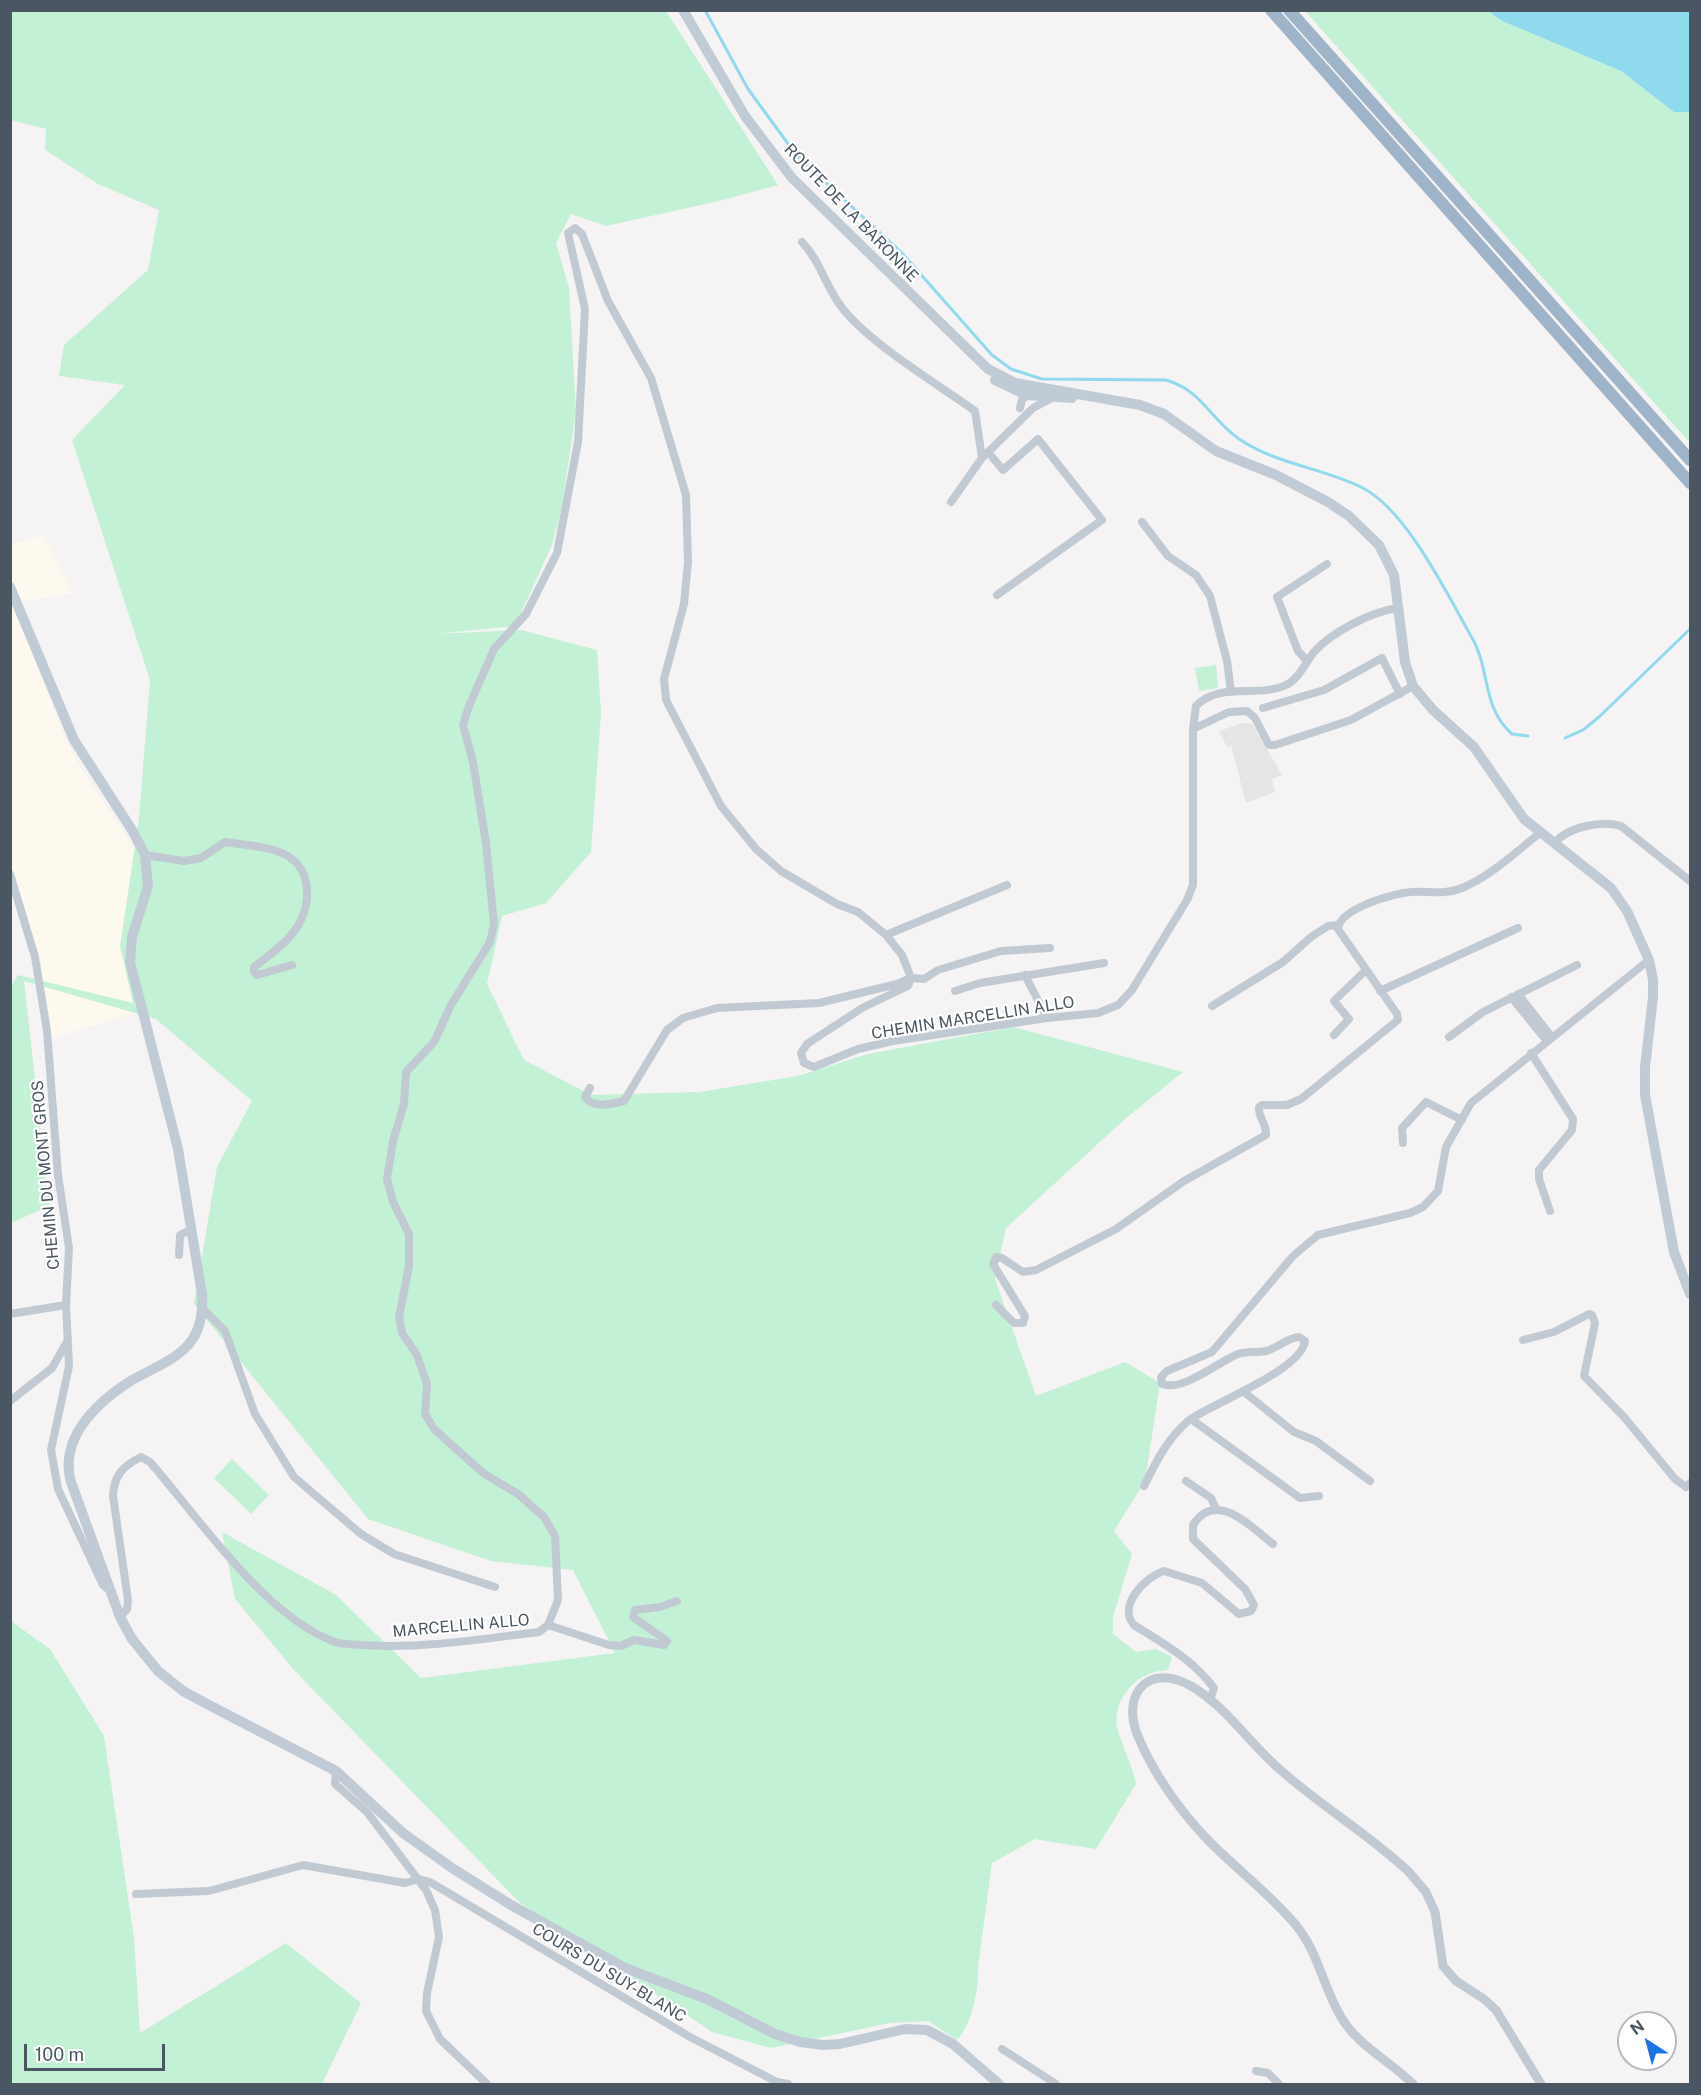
<!DOCTYPE html>
<style>
body{margin:0}
#map{position:relative;width:1701px;height:2095px;overflow:hidden;background:#f5f3f3;font-family:"Public Sans",sans-serif}
canvas{display:block}
.frame{position:absolute;inset:0;border:12px solid #4a5661;pointer-events:none}
.north{position:absolute;left:1617px;top:2011px;width:60px;height:60px;box-sizing:border-box;background:#fff;border:2px solid #b7bbc0;border-radius:50%;rotate:324deg;font-size:16px;font-weight:700;line-height:24px;text-align:center;color:#4a5661}
.north::after{content:'';display:block;margin:auto;width:21px;height:27px;background:#1a73e8;clip-path:polygon(50% 0,100% 100%,50% 72%,0 100%)}
.scale{position:absolute;left:24px;top:2044px;width:141px;height:27px;box-sizing:border-box;border:3px solid #4a5661;border-top:0;padding-left:8px;font-size:18px;line-height:21px;white-space:nowrap;color:#4a5661;-webkit-text-stroke:4px #fff;paint-order:stroke}
</style>
<div id="map">
<canvas width="1701" height="2095"></canvas>
<div class="frame"></div>
<div class="north">N</div>
<div class="scale">100 m</div>
</div>
<script>
const ctx = document.querySelector('canvas').getContext('2d');
ctx.lineJoin = 'round';
function fill(path, color) {
  ctx.fillStyle = color;
  ctx.fill(path, 'evenodd');
}
function strokePath(path, color, width, dash) {
  ctx.strokeStyle = color;
  ctx.lineWidth = width;
  ctx.lineCap = dash ? 'butt' : 'round';
  ctx.setLineDash(dash || []);
  ctx.stroke(path);
}
function label(font, color, halo, rows, align = 'center') {
  ctx.font = font + ' "Public Sans",sans-serif';
  ctx.lineWidth = 4.5;
  ctx.setLineDash([]);
  ctx.textBaseline = 'middle';
  ctx.strokeStyle = halo;
  ctx.fillStyle = color;
  for (const [text, x, y, turn = 0] of rows) {
    ctx.save();
    ctx.translate(x, y);
    ctx.rotate((+turn || 0) * Math.PI / 180);
    ctx.textAlign = isNaN(turn) ? turn : align;
    if (halo) ctx.strokeText(text, 0, 0);
    ctx.fillText(text, 0, 0);
    ctx.restore();
  }
}
const commercial = new Path2D(`
 M44,535l29,58 -60,10 51,134 15,28 60,91 -3,157 -88,26 -37,-174 -1,-320z`);
const education = new Path2D(`
 M1243,723l9,1 2,3 28,48 -10,4 3,13 -29,11 -15,-58 -4,2 -8,-16z`);
const green = new Path2D(`
 M11,11h655l112,174 -59,16 -113,25 -35,-12 -15,29 13,45 7,123 -14,95 -10,39 -37,81 -80,8 86,-4 76,20 4,63 -10,139 -45,51 -44,13 -15,68 37,76 67,35 108,-3 99,-16 70,-22 145,-27 170,45 -58,47 -119,109 -11,51 41,117 89,-34 35,21 -15,98 -31,50 18,23 -19,63v17l23,18 20,-3 16,8 -4,13c-6,1 -13,1 -19,4 -21,8 -38,34 -31,57 6,18 14,34 18,53l-40,65 -61,-10 -43,24 -14,104c1,23 -6,56 -21,73l-29,-19 -38,2 -119,25 -59,-16 -193,-130 -225,-232 -59,-71 -13,-67 114,63 85,83 194,-25 -42,-83 -82,-9 -123,-42 -174,-215 23,-137 35,-66 -96,-82 -132,-38 25,225 -38,17v-237l7,-11 115,28 -13,-57 19,-127 11,-139 -78,-240 53,-55 -66,-9 5,-31 84,-75 11,-60 -61,-26 -53,-34 1,-21 -35,-9z
 M1305,11h183l14,10 119,50 53,41h16v331z
 M1216,665l2,23 -19,3 -4,-23z
 M232,1459l37,36 -18,19 -37,-36z
 M11,1621l39,28 54,87 30,202 6,95 146,-90 75,60 -39,81h-311z`);
const water = new Path2D(`
 M1488,11h202v101h-16l-53,-41 -119,-50z`);
const stream = new Path2D(`
 M705,10l43,79 49,67 104,96 91,103 19,14 31,10 124,1c37,11 43,38 73,59 39,26 81,28 122,48 45,22 85,105 110,149 20,33 10,71 41,98l16,2
 M1565,738l18,-8 16,-13 91,-88`);
const minor = new Path2D(`
 M802,242c19,20 24,46 41,67 29,36 93,74 132,102l7,47 51,-50 19,-10
 M1020,408l2,-8 7,-7
 M988,452l15,18 35,-31 64,81 -105,75
 M951,502l31,-44
 M1142,522l26,34 28,19 14,21 17,65 4,31
 M1307,661l-9,-10 -21,-54 50,-33
 M1263,708l61,-18 58,-32 18,36
 M1193,729l36,-17 18,-1 8,7 14,27h6l76,-25 62,-34
 M1555,843c12,-16 47,-23 66,-17l69,55
 M145,855l39,6 17,-3 24,-16c19,3 42,4 59,12 31,15 28,57 8,80 -10,13 -25,23 -38,33v5l3,3 35,-10
 M10,874l25,83 12,74 11,144 11,73 -3,57 3,61 -18,84 7,39 45,96 5,4
 M886,935l121,-50
 M1025,975l22,43
 M955,991l25,-8 124,-20
 M1380,991l138,-63
 M1518,994l33,42
 M1511,997l35,43
 M1212,1006l71,-44 28,-25 17,-11 10,-1
 M1334,1035l15,-16 -15,-18 32,-31
 M1449,1037l34,-25 94,-47
 M1531,1053l42,66 -1,11 -33,40v9l11,32
 M590,1088l-5,9c8,12 26,7 39,4l43,-71 16,-12 34,-10 102,-5 78,-19 14,-6 13,1 14,-9 63,-19 49,-3
 M1403,1143l-1,-15 24,-26 36,18
 M179,1255l1,-20 12,-6
 M996,1305l18,18h9l2,-7 -32,-52 3,-7 6,1 21,14 13,-2 80,-41 68,-48 82,-46c1,-11 -8,-17 -7,-28l3,-2h25l14,-6 97,-79 -1,-6 -59,-85c1,-20 55,-36 74,-37 17,-1 33,3 50,-4 29,-12 54,-36 79,-56
 M203,1309l22,22 30,83 39,63 67,57 33,20 101,33
 M10,1314l56,-9
 M1523,1340l31,-8 35,-18 3,1 3,8 -11,53 40,41 51,62 11,8 4,-4
 M1244,1392l50,40 22,9 54,40
 M10,1401l42,-33 16,-28
 M1191,1419l109,79 19,-2
 M1186,1481l25,17 5,11
 M1144,1486c12,-24 23,-47 44,-65 24,-18 113,-50 117,-80l-6,-4c-13,1 -21,11 -33,14 -9,2 -19,0 -28,3 -20,8 -55,38 -76,30l-1,-7 6,-6 45,-19 81,-96 25,-21 92,-22 13,-6 15,-16 8,-44 25,-44 178,-143
 M120,1617l7,-8 1,-9 -15,-104c1,-21 10,-30 28,-39l9,5c48,55 115,155 185,180 8,3 19,2 27,3 59,4 119,-6 177,-13l9,-7 10,-25 -3,-64 -11,-19 -26,-23 -35,-21 -49,-44 -9,-15 2,-30 -10,-29 -15,-22 -3,-16 10,-51v-32l-16,-32 -6,-23 6,-38 11,-37 2,-32 28,-30 17,-37 39,-63 4,-18 -8,-81 -13,-81 -10,-37 6,-19 25,-57 32,-35 31,-61 21,-111 7,-133 -17,-76 7,-5 7,6 26,67 43,77 35,117 2,67 -4,42 -20,75 2,21 55,106 35,43 25,22 56,33 21,8 28,23 16,20 9,23 -3,8 -46,22 -55,36 -6,9 3,10 10,4 44,-18 35,-8 154,-23 51,-5 20,-8 14,-15 55,-90 6,-15v-156l3,-23c24,-25 63,-7 92,-22 11,-6 18,-22 26,-32 18,-20 58,-41 85,-44
 M548,1625l61,20 12,1 13,-6 30,5 3,-4 -34,-24 2,-7 25,-3 17,-6
 M1210,1700l4,-12c-22,-29 -50,-44 -80,-63 -17,-19 11,-48 30,-54l38,12 37,31 12,-3 3,-6 -9,-16 -52,-50v-14c23,-36 58,2 80,19
 M336,1771l-1,13 32,28 59,78 9,20 4,27 -12,56 -1,18 14,28 47,45
 M136,1894l73,-3 94,-26 102,18 14,-4 11,3 260,155 87,45 11,2
 M1002,2049l54,35
 M1256,2071l12,2 11,11`);
const tertiary = new Path2D(`
 M1413,2084c-24,-24 -55,-38 -72,-67 -18,-30 -23,-66 -46,-93 -26,-31 -60,-56 -88,-85 -28,-29 -55,-68 -70,-105 -16,-43 14,-71 54,-48 33,19 57,55 86,81 41,37 90,66 131,104l18,21 9,20 8,54 13,15 28,18 12,11 45,74`);
const secondary = new Path2D(`
 M683,10l62,106 47,62 196,191 27,14 125,22 24,9 52,37 60,24 52,27 21,14 30,29 15,30 11,87 8,24 20,24 41,37 50,72 87,69 16,23 22,49 4,20v17l-8,70v28l29,157 16,42
 M995,380l31,15 46,3
 M10,587l64,153 58,90 13,25 3,31 -16,51 -2,25 48,187 24,145c1,18 -1,37 -14,51 -15,17 -40,25 -59,37 -34,22 -70,57 -58,100l49,135 12,22 26,32 25,20 24,13 129,67 67,62 49,35 59,37 114,63 82,31 68,35 25,8 23,3 17,-1 65,-15 22,1 26,14 46,40`);
const trunk = new Path2D(`
 M1271,10l419,473
 M1289,10l401,450`);
const streetNames = [
 ["ROUTE DE LA BARONNE",851,213,46],
 ["CHEMIN MARCELLIN ALLO",973,1018,-9],
 ["CHEMIN DU MONT GROS",46,1175,-95],
 ["MARCELLIN ALLO",461,1626,-5],
 ["COURS DU SUY-BLANC",609,1973,31]
];
fill(commercial, '#fdf9ef');
fill(education, '#e6e4e5');
fill(green, '#c3f1d5');
fill(water, '#90daee');
strokePath(stream, '#90daee', 3);
strokePath(minor, '#c1cad2', 8);
strokePath(tertiary, '#c1cad2', 9);
strokePath(secondary, '#c1cbd6', 10);
strokePath(trunk, '#9fb4c9', 12);
label('16px', '#4a5661', '#fff', streetNames);
</script>
